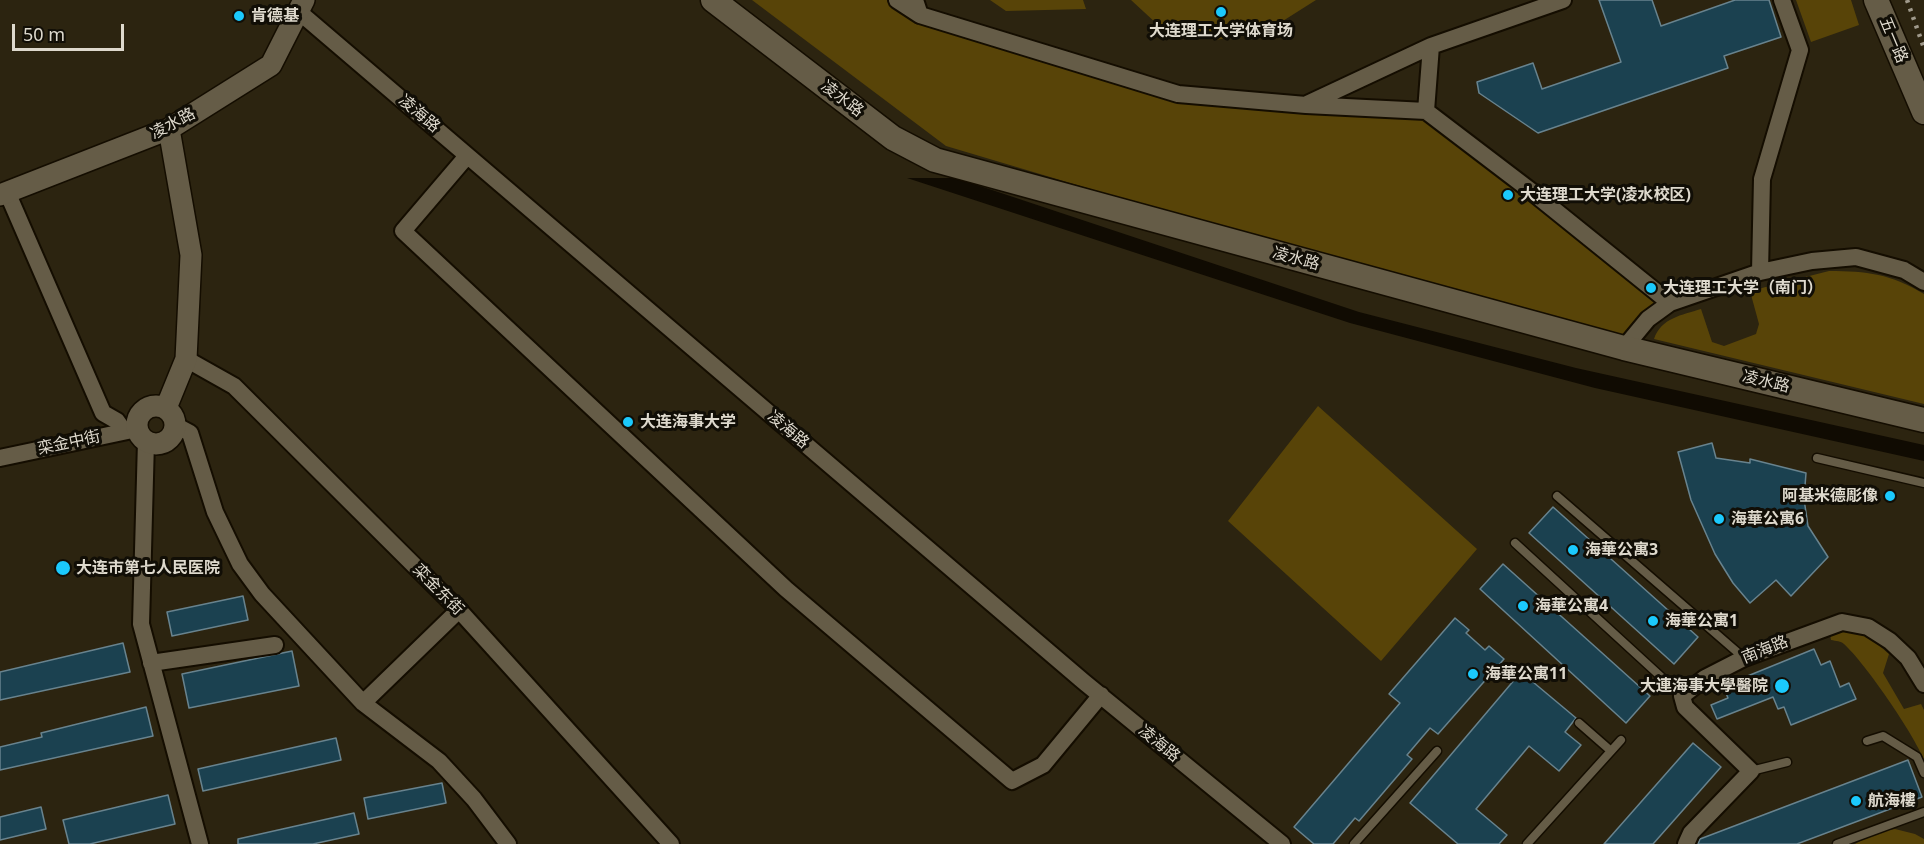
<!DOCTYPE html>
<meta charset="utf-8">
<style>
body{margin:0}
#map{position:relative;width:1924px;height:844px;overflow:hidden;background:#2c2410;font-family:"Noto Sans",sans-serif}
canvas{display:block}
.scale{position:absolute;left:12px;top:24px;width:112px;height:27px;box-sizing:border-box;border:3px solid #ded9cd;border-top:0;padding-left:8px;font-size:18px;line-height:21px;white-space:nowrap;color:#ded9cd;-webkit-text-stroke:4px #110e06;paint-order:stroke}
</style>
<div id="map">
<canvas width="1924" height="844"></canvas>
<div class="scale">50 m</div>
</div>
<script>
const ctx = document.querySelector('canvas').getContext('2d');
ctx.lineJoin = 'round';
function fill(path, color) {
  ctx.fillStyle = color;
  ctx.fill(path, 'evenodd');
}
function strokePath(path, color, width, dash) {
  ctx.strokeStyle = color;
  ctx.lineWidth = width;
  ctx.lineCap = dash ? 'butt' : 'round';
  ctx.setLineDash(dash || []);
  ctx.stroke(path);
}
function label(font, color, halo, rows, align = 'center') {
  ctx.font = font + ' "Noto Sans","Noto Sans SC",sans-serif';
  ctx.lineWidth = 6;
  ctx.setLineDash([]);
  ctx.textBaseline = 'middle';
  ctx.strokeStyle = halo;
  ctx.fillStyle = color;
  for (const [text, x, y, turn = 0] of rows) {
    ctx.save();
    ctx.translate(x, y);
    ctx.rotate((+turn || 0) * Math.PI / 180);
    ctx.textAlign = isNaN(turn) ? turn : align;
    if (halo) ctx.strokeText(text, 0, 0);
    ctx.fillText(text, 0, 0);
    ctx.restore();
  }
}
const green = new Path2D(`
 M752,0h147l279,94 248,17 244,192 -46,45 -678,-202z
 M990,0h93l3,9 -80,2z
 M1131,0h185l-49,31 -52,9 -58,-16z
 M1796,0h55l8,25 -48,17z
 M1829,271c38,0 62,3 95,23v110l-270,-65c7,-21 28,-24 47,-30l11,33 12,4 32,-12 3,-10 -9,-33z
 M1318,406l159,143 -96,112 -153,-140z
 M1848,630l19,5 22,19 -6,19 21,36 17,-5 3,6v50c-10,-26 -59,-97 -80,-116 -3,-3 -8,-3 -13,-4l-1,-6z
 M1895,829l20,5 9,5v5h-69l20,-12z`);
const water = new Path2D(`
 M907,178h49l403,134 217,56 348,77v16l-329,-73 -245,-65z`);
const building = new Path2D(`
 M1599,0h53l9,26 74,-26h34l12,37 -57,19 4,12 -190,65 -59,-40 -2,-11 56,-19 9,26 79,-27z
 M1712,443l4,15 34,5v-4l56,14 -2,26 4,27 20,31 -37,39 -15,-16 -26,23 -17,-20 -18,-29 -24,-54 -13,-48z
 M1553,507l145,130 -24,27 -145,-131z
 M1503,564l147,132 -24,27 -146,-134z
 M243,596l5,24 -76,16 -5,-24z
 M1455,618l14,12 -3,3 19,17 4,-4 15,13 -66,75 -8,-6 -23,27 5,4 -53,62 -4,-3 -22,26h-19l-20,-17 106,-124 -11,-9z
 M123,643l7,29 -130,28v-28z
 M1814,649l7,16 9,-4 10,26 9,-4 7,16 -65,26 -7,-18 -6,2 -5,-12 -56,22 -6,-14 17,-7 -5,-12z
 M292,651l7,35 -110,22 -7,-34z
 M1521,672l55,46 -11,14 16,13 -22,26 -30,-25 -53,63 31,26 -8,9h-41l-48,-41z
 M146,707l7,29 -153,34v-23l42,-10 -1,-4z
 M336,738l5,22 -138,31 -5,-22z
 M1693,743l28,24 -45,51 -23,26h-49z
 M1908,760l14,37 -125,47h-99l2,-5z
 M442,783l4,20 -78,16 -4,-21z
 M168,795l7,29 -85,20h-21l-6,-24z
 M41,807l5,22 -46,11v-23z
 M354,813l5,21 -46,10h-75v-5z`);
const service = new Path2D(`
 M1817,458l107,25
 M1557,496l187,162
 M1515,543l167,153
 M1579,723l32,28
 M1867,741l16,-5 34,21 7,16
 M1751,771l36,-9
 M1354,844l83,-93
 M1527,844l94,-104
 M1837,844l87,-32`);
const minor = new Path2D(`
 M897,0l23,15
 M915,0l5,15 258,79 128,11 120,6 105,80 139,112
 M298,11l786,671 198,162
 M1307,104l124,-58
 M1426,111l5,-65 132,-46
 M467,156l-64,75 383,358 226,192 31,-16 58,-70
 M7,192l96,221 14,8 7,10
 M1760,272l2,-93 38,-129 -18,-50
 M1624,348l24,-29 22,-16 90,-31 52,-11 44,-4 48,13 20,12
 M186,359l48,27 225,224 212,234
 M175,425l15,8 25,79 25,52 22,30 101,109 76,58 35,38 34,45
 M146,441l-5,183 59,220
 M0,458l137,-29
 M151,663l124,-18
 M363,703l96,-93
 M1686,844l5,-11 60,-62 -66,-64 -3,-11 23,-18 39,-20 98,-36 26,5 22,14 18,17 16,26`);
const tertiary = new Path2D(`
 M0,195l169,-66 102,-64 33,-65
 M137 425a19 19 0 1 1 38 0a19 19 0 1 1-38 0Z
 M166,408l20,-49 5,-104 -22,-126`);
const secondary = new Path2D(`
 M713,0l180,138 42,22 689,188 300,72
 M1876,0l48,112`);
const rail = new Path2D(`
 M1907,0l17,48`);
const markers = [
 [1221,12,6,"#1bc9fc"],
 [239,16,6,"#1bc9fc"],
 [1508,195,6,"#1bc9fc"],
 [1651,288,6,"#1bc9fc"],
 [628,422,6,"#1bc9fc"],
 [1890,496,6,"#1bc9fc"],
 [1719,519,6,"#1bc9fc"],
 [1573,550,6,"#1bc9fc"],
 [63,568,8,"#1bc9fc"],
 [1523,606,6,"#1bc9fc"],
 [1653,621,6,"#1bc9fc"],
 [1473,674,6,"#1bc9fc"],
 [1782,686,8,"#1bc9fc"],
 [1856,801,6,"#1bc9fc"]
];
const poiNames = [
 ["肯德基",251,16],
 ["大连理工大学体育场",1221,31,"center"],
 ["大连理工大学(凌水校区)",1520,195],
 ["大连理工大学（南门）",1663,288],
 ["大连海事大学",640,422],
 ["阿基米德彫像",1878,496,"right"],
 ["海華公寓6",1731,519],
 ["海華公寓3",1585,550],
 ["大连市第七人民医院",76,568],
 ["海華公寓4",1535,606],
 ["海華公寓1",1665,621],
 ["海華公寓11",1485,674],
 ["大連海事大學醫院",1768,686,"right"],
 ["航海樓",1868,801]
];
const streetNames = [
 ["五一路",1893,40,67],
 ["凌水路",842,99,37],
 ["凌海路",419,114,40],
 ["凌水路",173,124,-28],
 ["凌水路",1296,259,15],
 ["凌水路",1766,382,13],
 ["凌海路",788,430,40],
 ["栾金中街",69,443,-12],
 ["栾金东街",438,590,45],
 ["南海路",1765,650,-22],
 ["凌海路",1159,744,39]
];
fill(green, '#584408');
fill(water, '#100b02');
fill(building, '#1b4150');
strokePath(building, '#68838e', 1.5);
strokePath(service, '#140d00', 11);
strokePath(minor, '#140d00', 20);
strokePath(tertiary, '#140d00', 24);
strokePath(secondary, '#140d00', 27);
strokePath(service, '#655c47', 8);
strokePath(minor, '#655c47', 16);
strokePath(tertiary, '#655c47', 21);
strokePath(secondary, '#655c47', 24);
strokePath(rail, '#a09a8c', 4.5, [3, 6]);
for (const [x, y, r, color] of markers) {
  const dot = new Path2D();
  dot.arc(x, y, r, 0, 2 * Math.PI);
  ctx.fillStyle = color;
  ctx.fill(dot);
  strokePath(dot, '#110e06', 2);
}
label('bold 16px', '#ded9cd', '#110e06', poiNames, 'left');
label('16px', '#ded9cd', '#110e06', streetNames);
</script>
